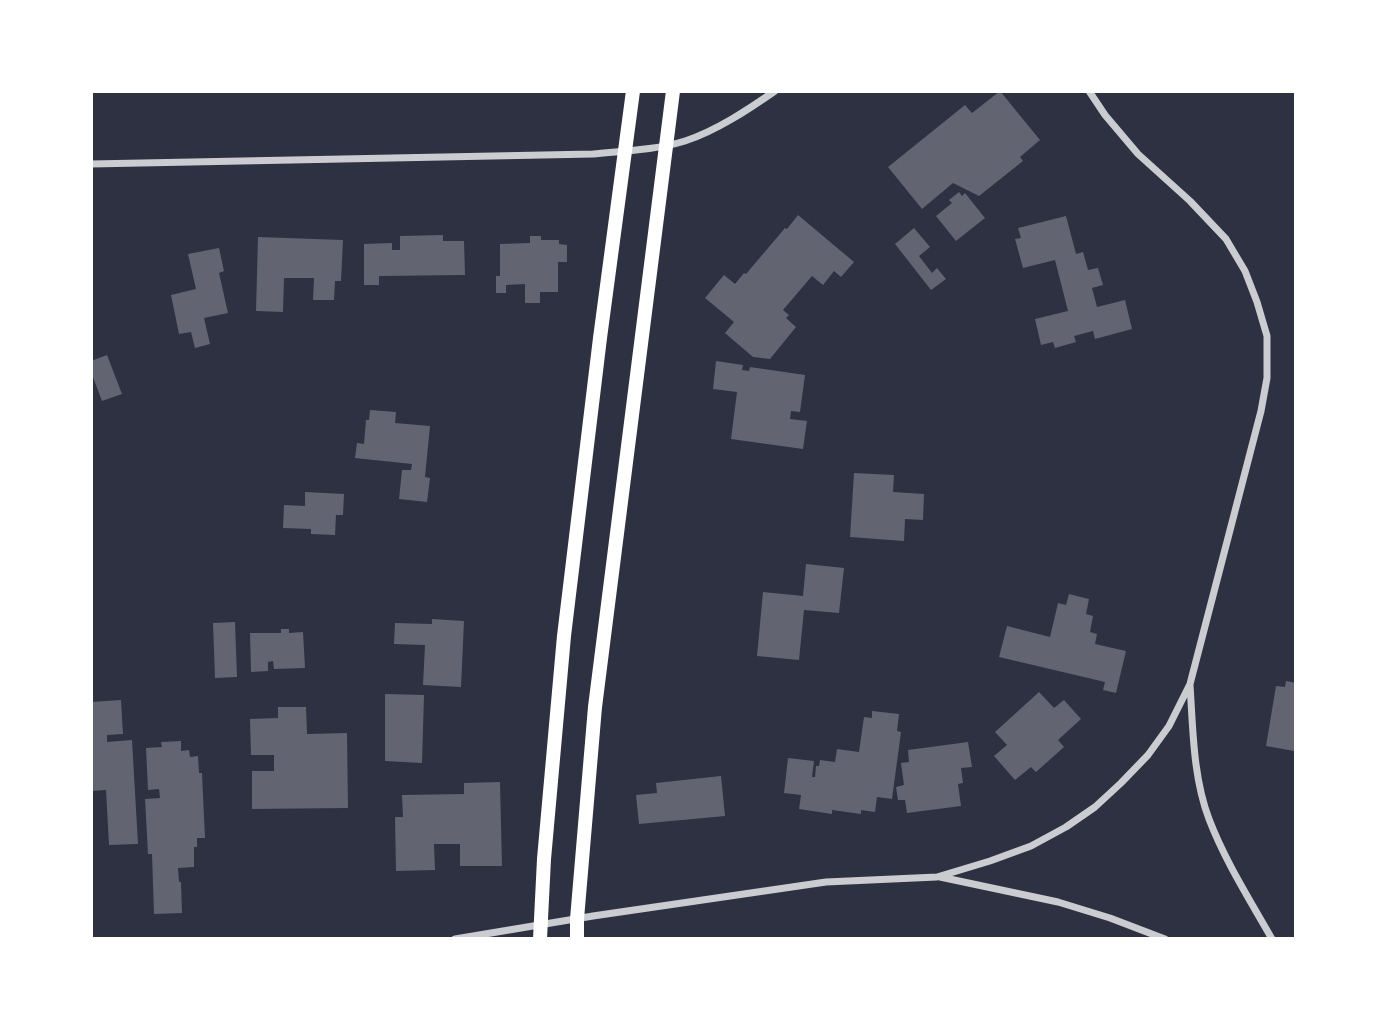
<!DOCTYPE html>
<style>
body{margin:0}
#map{position:relative;width:1387px;height:1030px;overflow:hidden;background:#2d3142;font-family:Commissioner,sans-serif}
canvas{display:block}
.frame{position:absolute;inset:0;border:93px solid #fff;pointer-events:none}
</style>
<div id="map">
<canvas width="1387" height="1030"></canvas>
<div class="frame"></div>
</div>
<script>
const ctx = document.querySelector('canvas').getContext('2d');
ctx.lineJoin = 'round';
function fill(path, color) {
  ctx.fillStyle = color;
  ctx.fill(path, 'evenodd');
}
function strokePath(path, color, width, dash) {
  ctx.strokeStyle = color;
  ctx.lineWidth = width;
  ctx.lineCap = dash ? 'butt' : 'round';
  ctx.setLineDash(dash || []);
  ctx.stroke(path);
}
const building = new Path2D(`
 M1000,91l40,49 -20,17 3,4 -44,35 -26,-13 -31,26 -34,-42 77,-62 7,8z
 M959,192l3,4 3,-3 20,25 -29,23 -20,-25 16,-13 -3,-3z
 M798,215l56,47 -13,15 -7,-6 -11,14 -11,-9 -29,34 6,5 -3,3 10,9 -26,32 -17,-2 -28,-24 9,-11 -29,-24 19,-23 11,9 9,-11 2,1 39,-46 2,1z
 M1066,216l10,38 7,-2 5,18 10,-2 5,17 -11,3 5,19 28,-7 7,29 -37,10 -2,-8 -19,5 2,6 -21,6 -2,-6 -12,3 -6,-26 33,-8 -13,-51 -32,8 -8,-29 6,-1 -3,-10z
 M914,228l16,19 -11,9 13,17 5,-5 9,11 -15,11 -36,-46z
 M443,235v6h21l1,34 -86,1v9h-15v-41l28,-1v7h8v-14z
 M530,236h11v4h18v4l8,1v17h-9v30h-18v11h-15v-19l-19,1v8h-10v-17h4v-32l30,-1z
 M258,237l85,3 -2,41h-6l-1,19h-21l1,-22h-30l-1,34 -27,-1z
 M219,248l5,23 -5,2 9,40 -24,5 6,26 -15,4 -4,-16 -12,2 -8,-39 25,-6 -8,-35z
 M107,355l15,39 -20,7 -11,-29v-11z
 M716,361l27,4 -1,5 7,1 1,-4 55,8 -5,37 -9,-1 -1,8 17,2 -4,28 -72,-10 6,-47 -24,-3z
 M370,410l26,2 -1,11 35,3 -5,51 5,1 -3,24 -28,-3 3,-29h9l1,-6 -57,-6 2,-15 7,1 2,-24h3z
 M854,473l40,2 -1,17 31,2 -1,26 -18,-1 -1,22 -54,-4z
 M305,492l39,2 -1,21h-7l-1,20 -24,-1v-5l-28,-1 1,-23 21,1z
 M806,564l38,4 -5,45 -35,-3 -5,50 -42,-4 6,-64 40,4z
 M1069,594l20,5 -3,15 7,2 -3,16 7,2 -2,10 31,7 -10,42 -13,-3 2,-8 -106,-25 8,-31 43,11 8,-34 8,2z
 M432,619l32,2 -3,66 -38,-2 2,-40 -31,-1 1,-21 37,1z
 M235,622l2,55 -22,1 -2,-55z
 M281,629h8v4l14,-1 2,36 -31,1 -1,-8 -5,1v9l-17,1 -1,-39h31z
 M1286,681l10,2v57l-2,11 -28,-5 10,-60 9,1z
 M1039,692l15,16 10,-8 17,19 -23,21 6,7 -28,25 -5,-5 -16,13 -21,-24 13,-11 -12,-13z
 M385,694l39,1 -2,68 -37,-2z
 M121,700l2,34 -16,1v7l25,-2 6,104 -29,1 -3,-55 -15,1v-89z
 M278,707h28l1,27 40,-1 1,75 -96,1v-38h22v-16h-23l-1,-36 28,-1z
 M872,711l27,3 -2,17 4,1 -9,67 -15,-2 -2,15 -14,-2v4l-29,-4v4l-33,-5 2,-14 -17,-2 4,-35 26,3 -2,16h3l1,-11h3l1,-6 15,2 2,-13 22,3 5,-35 8,1z
 M181,741v10l8,-1 1,7 8,-1 1,17h3l3,65h-8v9h-3v20l-16,1 1,14h2l1,31 -28,1 -2,-60h-4l-3,-55 15,-1 -1,-9 -11,1 -2,-42 16,-1 -1,-5z
 M968,742l4,25 -11,1 2,15 -5,1 3,22 -54,7 -2,-13h-7l-2,-13 8,-2 -3,-22 8,-1 -1,-12z
 M721,776l4,40 -86,8 -3,-29 21,-2 -1,-10z
 M500,782l2,84h-42v-22h-26l1,26 -39,1 -1,-54h8l-1,-22 62,-1v-11z`);
const minor = new Path2D(`
 M91,164l502,-10c30,-3 63,-4 92,-13 31,-10 64,-32 90,-50
 M1190,685c3,44 3,92 19,134 16,42 41,81 63,120
 M940,877l118,25 52,16 55,21
 M455,939l138,-23 233,-34 111,-5 53,-16 41,-15 35,-19 29,-20 26,-24 27,-28 21,-29 21,-42 71,-273 6,-33v-42l-10,-34 -12,-31 -19,-32 -36,-38 -52,-47 -33,-39 -16,-24`);
const secondary = new Path2D(`
 M540,939l4,-80 20,-223 36,-298 33,-247
 M577,939v-20l18,-212 78,-616`);
fill(building, '#626471');
strokePath(minor, '#caccd0', 7);
strokePath(secondary, '#fff', 14);
</script>
